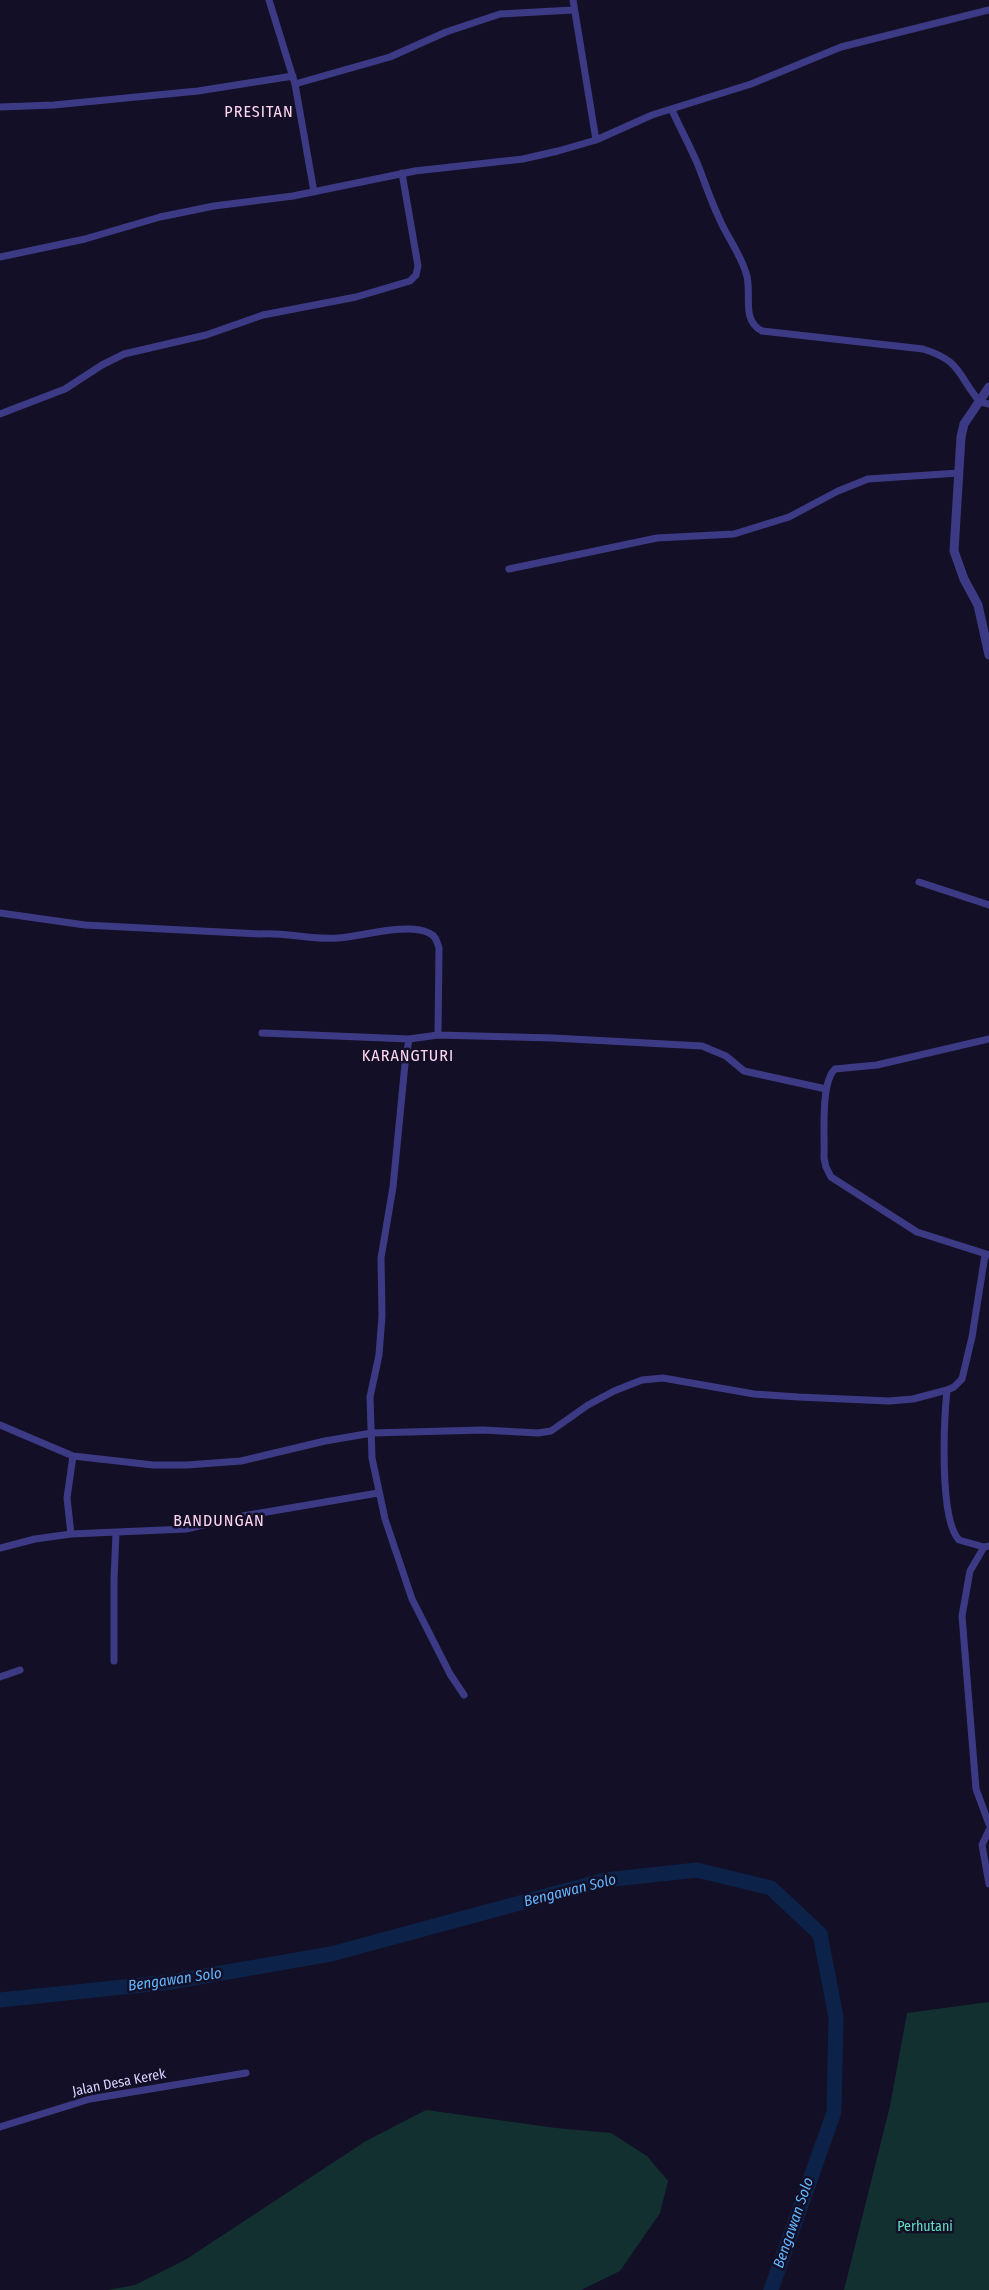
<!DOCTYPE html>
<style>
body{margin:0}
canvas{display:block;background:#130f26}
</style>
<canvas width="989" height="2290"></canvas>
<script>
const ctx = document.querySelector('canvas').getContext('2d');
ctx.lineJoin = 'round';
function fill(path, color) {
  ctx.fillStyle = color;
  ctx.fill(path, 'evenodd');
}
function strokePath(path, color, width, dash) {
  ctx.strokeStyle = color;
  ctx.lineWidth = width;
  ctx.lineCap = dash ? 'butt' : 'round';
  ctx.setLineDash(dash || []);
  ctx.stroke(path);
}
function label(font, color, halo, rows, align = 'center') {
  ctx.font = font + ' "Fira Sans Condensed",sans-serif';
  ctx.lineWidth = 5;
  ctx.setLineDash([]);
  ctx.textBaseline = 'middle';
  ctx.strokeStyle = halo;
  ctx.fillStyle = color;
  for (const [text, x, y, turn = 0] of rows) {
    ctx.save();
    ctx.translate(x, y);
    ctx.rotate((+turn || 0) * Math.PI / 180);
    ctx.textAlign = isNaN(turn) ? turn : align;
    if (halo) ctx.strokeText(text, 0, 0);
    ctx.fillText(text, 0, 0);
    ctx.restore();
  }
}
const green = new Path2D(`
 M989,2002v288h-145l46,-184 17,-93z
 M426,2110l130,18 55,5 36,23 21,25 -8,32 -40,58 -39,19h-474l28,-5 50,-25 181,-119z`);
const river = new Path2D(`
 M0,2000l170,-18 161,-28 274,-74 92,-10 74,18 49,46 16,83 -2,95 -63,178`);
const minor = new Path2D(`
 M269,0l26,84 19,108
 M573,0l23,140
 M295,84l95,-27 56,-25 54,-18 73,-4
 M0,107l54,-2 144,-14 95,-15
 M672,110c8,18 18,36 26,55 7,18 13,36 21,53 8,19 21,35 27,55 7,19 -6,47 16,58l161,18c39,12 34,26 57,53l9,2
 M0,257l85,-18 75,-22 54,-11 79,-10 122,-25 108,-12 35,-8 38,-11 56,-25 99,-31 90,-37 148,-37
 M0,414l65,-25 37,-24 22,-11 82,-19 57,-20 93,-18 54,-16 6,-6 2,-9 -16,-93
 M509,569l148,-31 77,-4 55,-17 49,-26 30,-12 91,-6
 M919,882l70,23
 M0,913l85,12 175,9c25,-2 51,6 77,4 23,-1 71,-16 92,-5 7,3 8,9 10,15l-1,87
 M262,1033l147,6
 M989,1039l-112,26 -42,4c-15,14 -10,68 -11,89l2,9 5,10 86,55 72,23
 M947,1390c-3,30 -8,129 12,150l25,7
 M0,1425l73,31 80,9h34l54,-4 84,-20 47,-8 111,-3 55,3 13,-2 37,-26 26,-14 28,-11 21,-2 91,16 44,3 91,4 24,-2 34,-9 7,-3 8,-8 10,-42 13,-82
 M73,1456l-6,42 4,36 115,-5 57,-13 135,-23
 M989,1546l-5,1 -14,24 -8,45 14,173 13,35
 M0,1548l35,-9 36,-5
 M114,1661v-82l2,-46
 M0,1677l20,-7
 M464,1695l-14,-21 -38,-75 -27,-80 -13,-61 -2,-61 9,-42 3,-39 -1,-58 12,-71 12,-123 4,-25 29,-4 115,3 149,8 24,10 18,15 82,18
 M989,1830l-7,15 7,39
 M0,2127l90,-28 156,-26`);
const tertiary = new Path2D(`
 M989,387l-25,37 -3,13 -7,114 10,28 14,26 11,50`);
const streetNames = [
 ["Jalan Desa Kerek",119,2083,-11]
];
const parkNames = [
 ["Perhutani",925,2227]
];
const waterNames = [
 ["Bengawan Solo",570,1891,-14],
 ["Bengawan Solo",175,1980,-8],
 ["Bengawan Solo",794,2223,-71]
];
const quarterNames = [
 ["PRESITAN",259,113],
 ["KARANGTURI",408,1057],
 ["BANDUNGAN",219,1522]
];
fill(green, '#12302f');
strokePath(river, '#0c2248', 15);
strokePath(minor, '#3d3a85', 7);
strokePath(tertiary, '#3d3a85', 9);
label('14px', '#d9d4ff', '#130f26', streetNames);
label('14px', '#5fe0c0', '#130f26', parkNames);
label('italic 15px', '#62b6ff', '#130f26', waterNames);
ctx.letterSpacing = '1px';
label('16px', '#ffd6f0', '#130f26', quarterNames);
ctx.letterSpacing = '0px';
</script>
